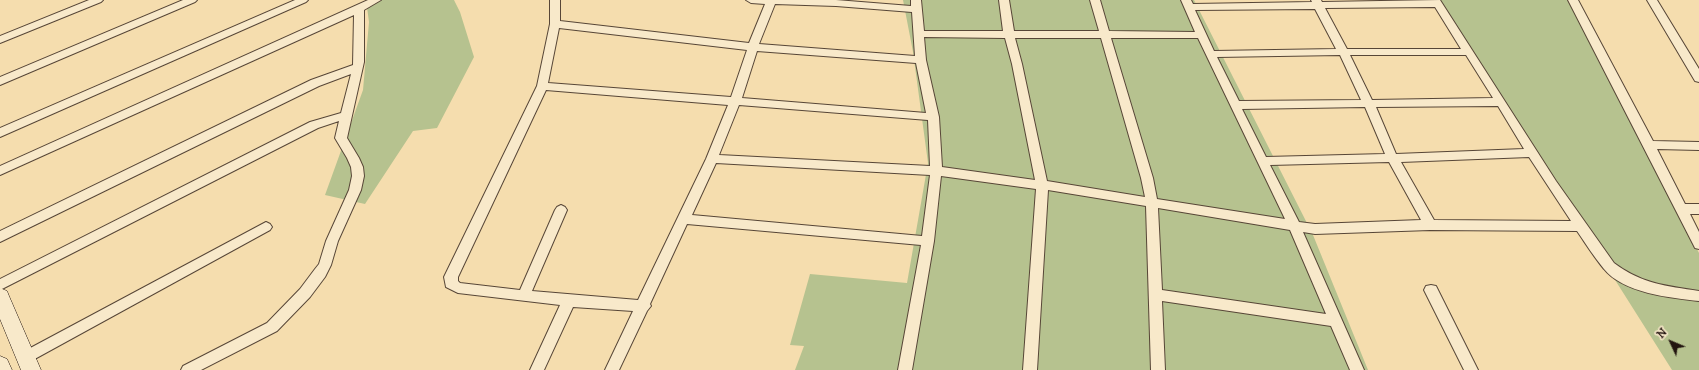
<!DOCTYPE html>
<style>
body{margin:0}
#map{position:relative;width:1699px;height:370px;overflow:hidden;background:#f5ddae;font-family:"IM FELL DW Pica",serif}
canvas{display:block}
.north{position:absolute;left:1651px;top:322px;width:40px;height:40px;-webkit-text-stroke:3px #f8e9ca;paint-order:stroke;rotate:314deg;font-size:11px;font-weight:700;line-height:16px;text-align:center;color:#22140f}
.north::after{content:'';display:block;margin:auto;width:14px;height:18px;background:#22140f;clip-path:polygon(50% 0,100% 100%,50% 72%,0 100%)}
</style>
<div id="map">
<canvas width="1699" height="370"></canvas>
<div class="north">N</div>
</div>
<script>
const ctx = document.querySelector('canvas').getContext('2d');
ctx.lineJoin = 'round';
function fill(path, color) {
  ctx.fillStyle = color;
  ctx.fill(path, 'evenodd');
}
function strokePath(path, color, width, dash) {
  ctx.strokeStyle = color;
  ctx.lineWidth = width;
  ctx.lineCap = dash ? 'butt' : 'round';
  ctx.setLineDash(dash || []);
  ctx.stroke(path);
}
const green = new Path2D(`
 M366,0h88l6,12 14,45 -37,71 -24,3 -48,73 -40,-9 38,-105 6,-68z
 M903,0h291l119,235 55,135h-573l9,-24 -14,-1 20,-71 97,9 21,-120 -15,-111z
 M1438,0h133l128,253v117h-27z`);
const street = new Path2D(`
 M89,0h14l-2,2 -101,41v-7z
 M183,0h14l-2,2 -195,83v-8z
 M295,0h13l-2,2 -306,135v-9z
 M368,0h13l-17,10v52l-17,76 12,20 4,9 1,9 -3,14 -23,51 -7,24 -6,12 -15,20 -33,34 -76,39h-20l2,-4 84,-43 33,-34 15,-20 4,-5 7,-23 23,-51 3,-14 -1,-9 -4,-9 -12,-20 4,-17 -21,7 -318,162v-11l310,-157 31,-9 10,-39 -32,12 -319,156v-11l311,-151 42,-15 1,-50 -354,160v-9z
 M550,0h10v21l189,22 16,-39 -14,-1 -5,-3h90l75,6v-6h10l3,31h79l-4,-31h10l5,31h85l-9,-31h10l9,31 86,1 -14,-32h10l2,4 119,-2 -1,-2h10l1,2 118,-2 116,181 58,82c28,21 52,23 85,28v10c-28,-3 -76,-8 -95,-32 -10,-12 -18,-25 -27,-38l-147,-1 -115,4 -12,-2 61,138h-14l-19,-44 -169,-25 3,69h-14l-5,-164 -98,-16 -11,180h-14l13,-181 -95,-13 -7,65 -22,129h-14l23,-125 -234,-21 -37,80 1,2 -4,5 -28,59h-14l28,-59 -60,-4 -29,63h-14l30,-65 -102,-12 -12,-6 -2,-10 93,-191 13,-62zM775,4l61,2 76,6 3,44 -156,-12zM1435,7l26,42h-114l-22,-41zM1315,9l21,40 -122,2 -19,-41zM559,28l188,22 -16,47 -183,-14zM924,37l81,1 7,26 23,116 -93,-13 -3,-50 -13,-57zM1015,38h86l40,140 4,19 -98,-16 -25,-117zM1111,38h87l87,181 -128,-20 -4,-21zM757,51l159,12 10,50 -184,-15zM1340,55l21,45 -122,1 -22,-44zM1350,55h116l27,43 -121,2zM546,90l182,15 -22,54 -68,141 -106,-9 35,-81 -2,-3 -4,-2 -4,2 -2,3 -35,80 -60,-7 -2,-2v-4zM739,105l189,15 2,46 -211,-11zM1498,106l26,43 -128,5 -20,-47zM1365,107l20,47 -119,3 -24,-48zM1529,157l42,64 -137,-1 -33,-58zM1389,162l32,58 -106,4 -16,-2 -29,-57zM716,163l214,12 -8,61 -230,-21zM1158,208l132,22 36,84 -164,-24z
 M1568,0h10l75,141 46,1v8l-42,-1 28,55h14v10h-9l9,18v17l-4,-1 -2,-4z
 M1647,0h10l42,69v13l-4,-1z
 M266,222l4,2 2,3 -2,3 -239,131 -5,2 -5,-2 -2,-4 2,-4z
 M1431,285l5,1 42,84h-14l-40,-80 2,-4z`);
const secondary = new Path2D(`
 M0,288l7,3 2,5 32,74h-20l-21,-51z
 M0,356l7,3 5,11h-12z`);
fill(green, '#b6c28f');
strokePath(street, '#574637', 2);
strokePath(secondary, '#22140f', 1);
fill(street, '#f8e9ca');
fill(secondary, '#f8e9ca');
</script>
